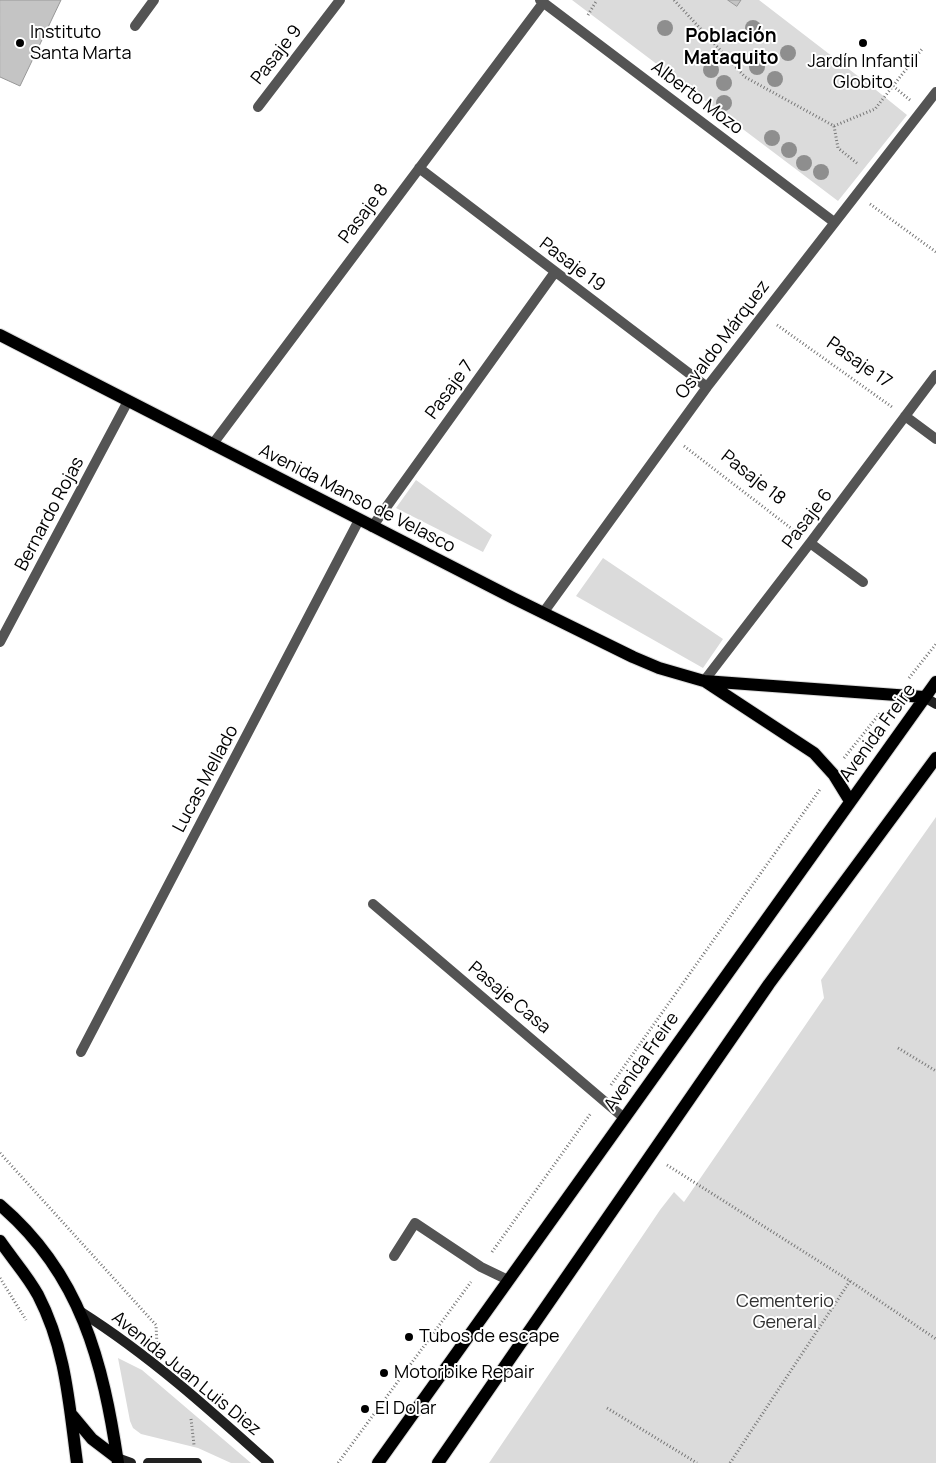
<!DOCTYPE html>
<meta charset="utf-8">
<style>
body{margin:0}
canvas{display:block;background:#fff}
</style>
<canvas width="936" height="1463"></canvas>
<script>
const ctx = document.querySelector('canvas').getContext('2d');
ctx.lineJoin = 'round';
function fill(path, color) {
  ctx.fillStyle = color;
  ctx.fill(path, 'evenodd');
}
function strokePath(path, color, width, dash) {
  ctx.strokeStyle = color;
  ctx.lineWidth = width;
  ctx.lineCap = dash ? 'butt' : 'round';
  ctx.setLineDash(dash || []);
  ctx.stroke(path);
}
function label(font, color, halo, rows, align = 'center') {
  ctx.font = font + ' Manrope,sans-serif';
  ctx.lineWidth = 4;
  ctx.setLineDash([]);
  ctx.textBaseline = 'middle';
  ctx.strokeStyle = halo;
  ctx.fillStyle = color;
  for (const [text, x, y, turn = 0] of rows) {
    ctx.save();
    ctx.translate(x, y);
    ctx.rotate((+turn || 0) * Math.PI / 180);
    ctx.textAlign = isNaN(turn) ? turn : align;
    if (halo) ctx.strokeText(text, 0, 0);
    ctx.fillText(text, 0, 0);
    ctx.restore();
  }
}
const green = new Path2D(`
 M572,0h187l117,90 31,25 -69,86z
 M416,480l76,55 -9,17 -87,-44z
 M603,558l120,81 -20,29 -127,-72z
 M936,817v646h-447l171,-253 14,-18 10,10 140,-204 -3,-18z
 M118,1358l24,12 109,93h-20l-33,-15 -57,-14 -8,-6 -3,-7z`);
const building = new Path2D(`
 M0,0h61l-41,86 -20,-9z
 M728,0h13l-4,6z`);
const path = new Path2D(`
 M674,0l71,77 89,49 4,22 20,16
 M588,15l9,-15
 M893,86l17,14
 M834,126l41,-17 47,-60
 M870,204l66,48
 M777,325l115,82
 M684,446l112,86
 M909,678l27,-34
 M844,758l37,-46
 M898,1048l38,23
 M611,1085l210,-297
 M0,1153l156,172 1,20
 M667,1165l183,116 86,58
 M492,1252l99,-139
 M0,1278l26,42
 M607,1408l90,55
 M191,1419l3,26
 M338,1463l133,-181
 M730,1463l120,-182`);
const lane = new Path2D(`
 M394,1256l21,-33 66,44 27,13`);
const street = new Path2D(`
 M540,0l294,222
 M135,26l19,-26
 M258,107l82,-107
 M419,168l288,219
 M905,416l31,23
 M212,445l331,-442
 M372,527l183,-255
 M810,543l53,39
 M543,613l164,-226 229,-295
 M0,642l128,-241
 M704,681l106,-138 126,-168
 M373,904l251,214
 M81,1052l278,-532`);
const secondary = new Path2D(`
 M924,697l12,7
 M81,1312c68,43 128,97 188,151
 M117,1458l14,5
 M148,1463h49`);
const primary = new Path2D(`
 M0,335l513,263 120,59 26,11 45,13 220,16
 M706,682l108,71 20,22 16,26
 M0,1205c81,69 103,157 118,258
 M0,1241c13,19 27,34 38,54 28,54 31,109 39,168
 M72,1415l20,24 25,19
 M378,1463l558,-781
 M438,1463l331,-479 167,-226`);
const trees = [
 [665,28],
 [753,28],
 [788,53],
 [757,67],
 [711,70],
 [775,79],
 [724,83],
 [724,103],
 [772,138],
 [789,150],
 [804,163],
 [821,172]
];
const markers = [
 [20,43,5,"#000"],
 [863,43,5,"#000"],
 [409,1337,5,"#000"],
 [384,1373,5,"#000"],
 [365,1409,5,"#000"]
];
const poiNames = [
 ["Instituto",30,33],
 ["Santa Marta",30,54],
 ["Jardín Infantil",863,62,"center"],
 ["Globito",863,83,"center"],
 ["Tubos de escape",419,1337],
 ["Motorbike Repair",394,1373],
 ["El Dolar",375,1409]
];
const streetNames = [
 ["Pasaje 9",277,55,-52],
 ["Alberto Mozo",697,98,37],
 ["Pasaje 8",364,214,-53],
 ["Pasaje 19",572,265,37],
 ["Osvaldo Márquez",723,340,-53],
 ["Pasaje 17",859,363,35],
 ["Pasaje 7",450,390,-54],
 ["Pasaje 18",753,478,38],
 ["Avenida Manso de Velasco",357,499,27],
 ["Bernardo Rojas",50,514,-62],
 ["Pasaje 6",808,519,-53],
 ["Avenida Freire",878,733,-54],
 ["Lucas Mellado",206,779,-62],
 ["Pasaje Casa",509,998,40],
 ["Avenida Freire",642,1062,-55],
 ["Avenida Juan Luis Diez",186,1374,39]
];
const parkNames = [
 ["Cementerio",785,1302],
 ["General",785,1323]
];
const neighbourhoodNames = [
 ["Población",731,37],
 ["Mataquito",731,59]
];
fill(green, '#dbdbdb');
fill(building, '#c4c4c4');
strokePath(building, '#989898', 1);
strokePath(primary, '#dbdbdb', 14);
strokePath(path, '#767676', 3, [1, 2.5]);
strokePath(lane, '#545454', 10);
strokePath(street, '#545454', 10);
strokePath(secondary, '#212121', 10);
strokePath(primary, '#000', 12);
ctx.fillStyle = '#8e8e8e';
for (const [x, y] of trees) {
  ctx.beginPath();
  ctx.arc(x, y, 8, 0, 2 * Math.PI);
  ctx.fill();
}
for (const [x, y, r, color] of markers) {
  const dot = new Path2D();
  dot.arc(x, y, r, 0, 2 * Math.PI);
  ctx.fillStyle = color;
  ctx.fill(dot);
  strokePath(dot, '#fff', 2);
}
label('18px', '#000', '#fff', poiNames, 'left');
label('18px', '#000', '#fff', streetNames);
label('18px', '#323232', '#fff', parkNames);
label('bold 19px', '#000', '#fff', neighbourhoodNames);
</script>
